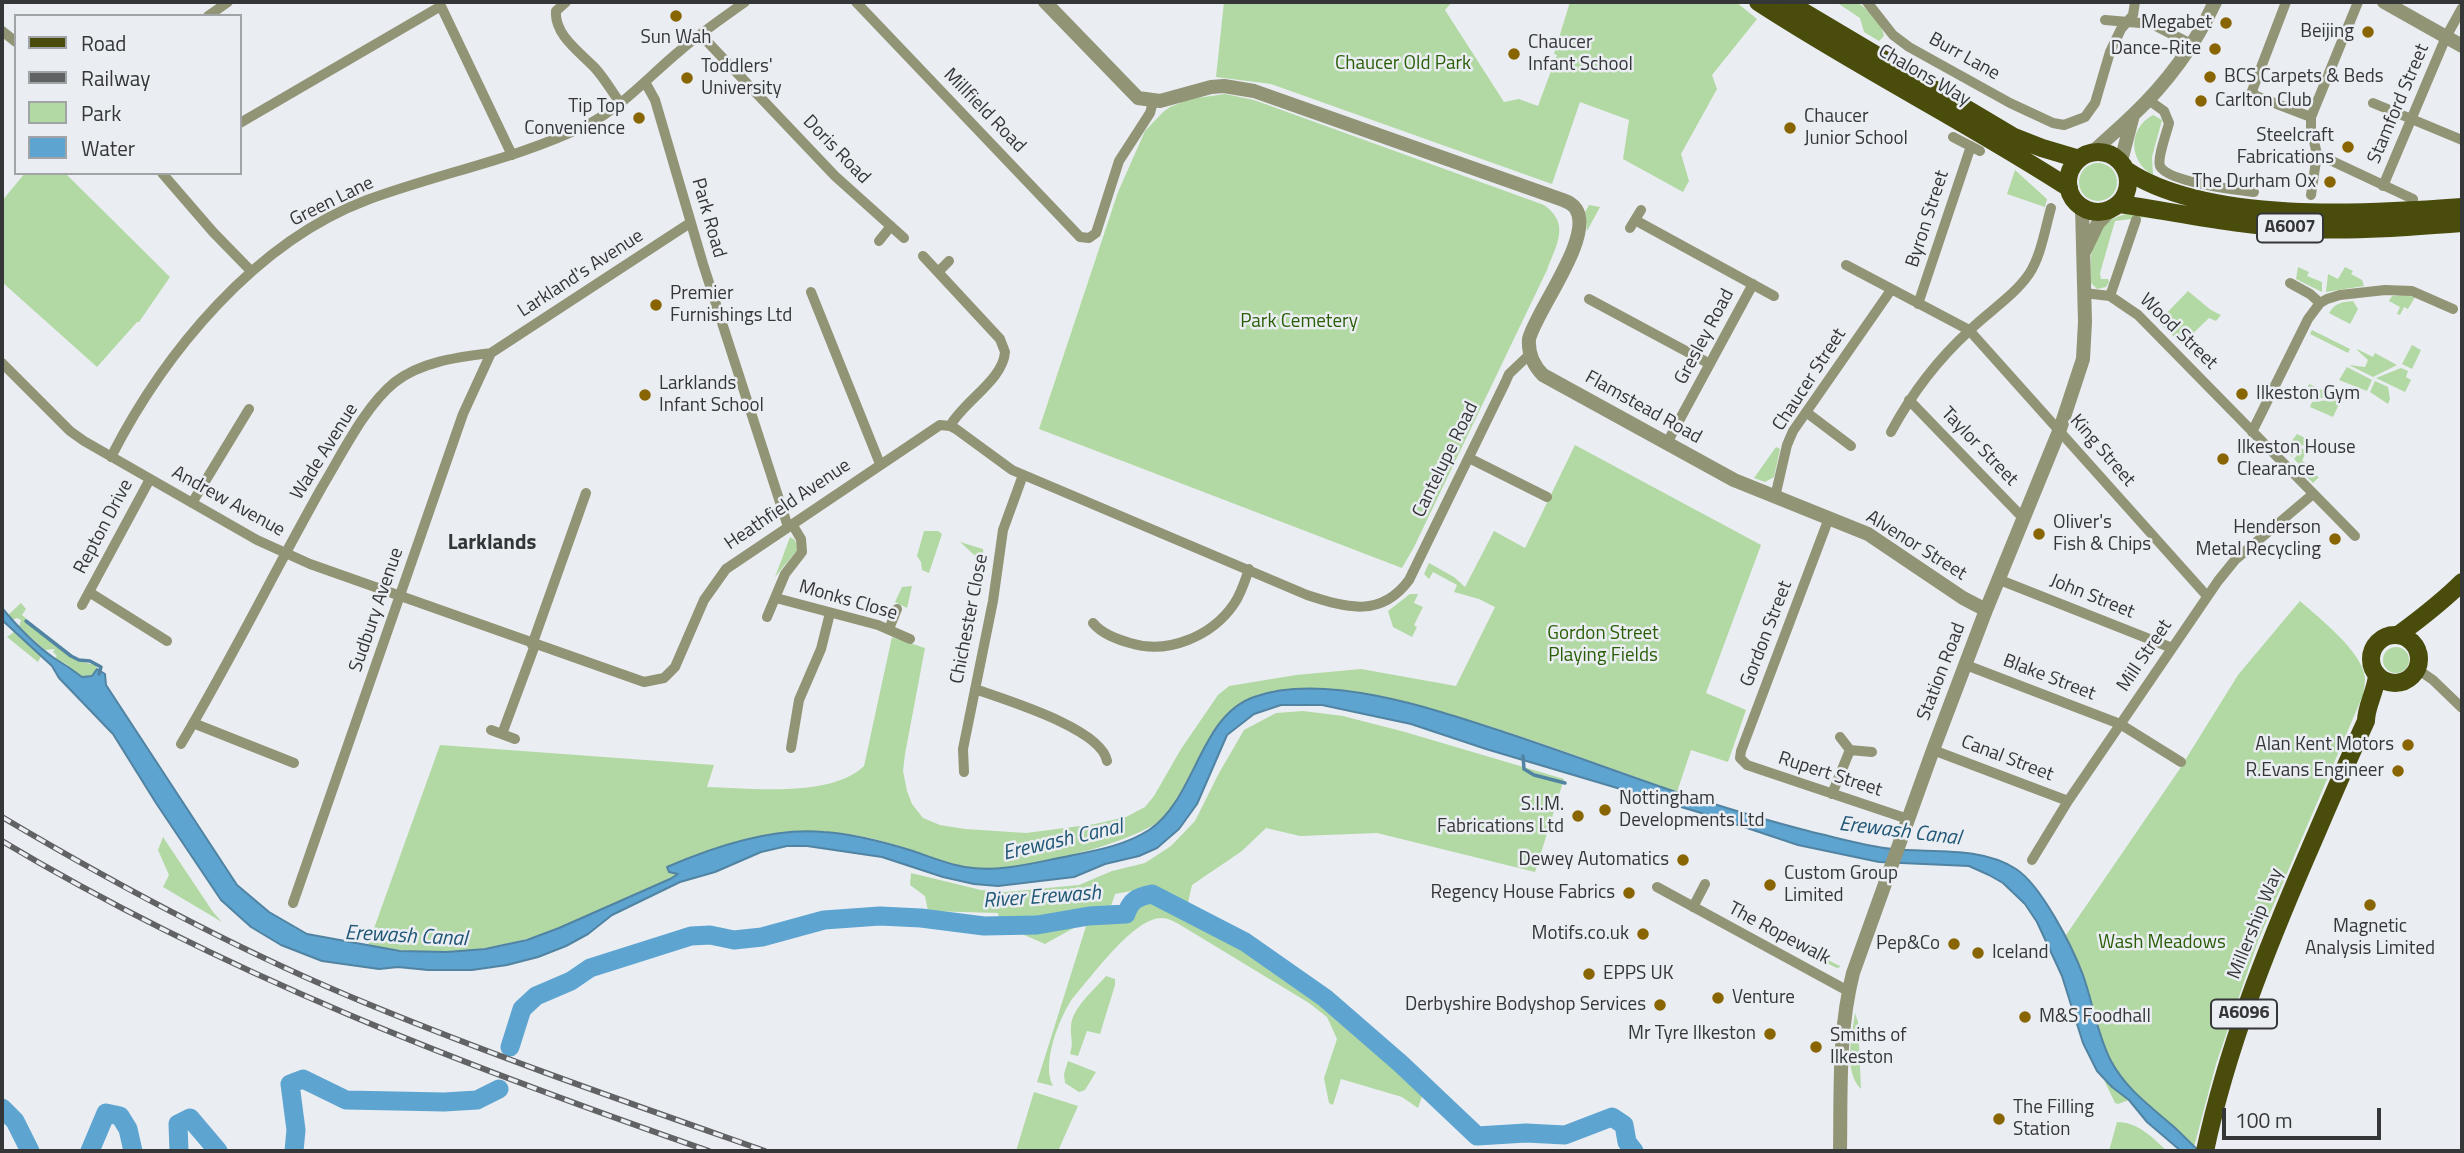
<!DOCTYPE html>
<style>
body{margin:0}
#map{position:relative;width:2464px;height:1153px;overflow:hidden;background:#eaedf2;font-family:"Titillium Web",sans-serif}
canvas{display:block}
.frame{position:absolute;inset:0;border:4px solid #343637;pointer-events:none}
.legend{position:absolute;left:14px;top:14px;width:228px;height:161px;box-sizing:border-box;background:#eaedf2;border:2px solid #a1a4a7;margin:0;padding:9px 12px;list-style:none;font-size:21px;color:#343637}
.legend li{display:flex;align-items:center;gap:14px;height:35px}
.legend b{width:35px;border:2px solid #a1a4a7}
.scale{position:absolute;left:2222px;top:1108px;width:159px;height:32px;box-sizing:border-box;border:4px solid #343637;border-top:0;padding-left:9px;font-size:21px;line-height:24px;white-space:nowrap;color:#343637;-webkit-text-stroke:5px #eaedf2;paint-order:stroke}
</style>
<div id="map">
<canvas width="2464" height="1153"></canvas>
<div class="frame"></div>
<ul class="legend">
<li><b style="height:9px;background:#4a4c0c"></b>Road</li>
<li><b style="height:9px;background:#606264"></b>Railway</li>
<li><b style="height:19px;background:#b2d9a3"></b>Park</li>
<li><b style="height:19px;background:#5da4d0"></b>Water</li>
</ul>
<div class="scale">100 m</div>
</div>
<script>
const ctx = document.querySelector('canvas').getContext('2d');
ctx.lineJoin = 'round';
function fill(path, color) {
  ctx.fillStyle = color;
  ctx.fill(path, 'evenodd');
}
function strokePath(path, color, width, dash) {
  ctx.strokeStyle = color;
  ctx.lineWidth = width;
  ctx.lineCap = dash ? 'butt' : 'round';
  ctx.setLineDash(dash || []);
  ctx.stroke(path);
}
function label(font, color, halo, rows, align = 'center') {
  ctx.font = font + ' "Titillium Web",sans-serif';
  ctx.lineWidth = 5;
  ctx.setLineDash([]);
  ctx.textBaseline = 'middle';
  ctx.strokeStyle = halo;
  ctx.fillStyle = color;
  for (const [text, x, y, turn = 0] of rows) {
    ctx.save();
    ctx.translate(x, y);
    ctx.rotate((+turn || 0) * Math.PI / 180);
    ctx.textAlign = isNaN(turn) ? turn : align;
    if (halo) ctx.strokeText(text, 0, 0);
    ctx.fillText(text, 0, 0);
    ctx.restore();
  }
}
const green = new Path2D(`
 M1224,2h228l-7,8 59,92 15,-3 19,7 19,-51 -3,-1 16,-52h166l21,17 -45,56 5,14 -36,65 8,27 -6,11 -60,-33 6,-39 -49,-18 -28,82 -281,-100 -55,-7z
 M1836,2h21c11,8 25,20 27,34l-5,5 -15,-9 -4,-14z
 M1225,94l29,6 290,105c27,19 12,40 3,65l-133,277 -12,21 -363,-139 79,-237 27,-61 18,-19 7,-5 20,-8z
 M2153,115l9,5 -10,37 1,18c-25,-14 -25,-47 0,-60z
 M2079 182a19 19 0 1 1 38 0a19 19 0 1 1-38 0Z
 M2015,170l32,29 -2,8 -38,-13z
 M25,173h40l105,104 -31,45h-2l-40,45 -95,-85v-81z
 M1589,205l11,2 -13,24 -2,-19z
 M2131,213l16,4 -32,4 -15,52 1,6h7l1,3 -3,5 -9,2 -6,-6c-2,-35 1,-63 40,-70z
 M2298,267l11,5 -2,4 15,6v10l-26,-13z
 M2345,267l8,4 -2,3 11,6 2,6 -38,6 2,-18 10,5z
 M2188,291l23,19 10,5 -5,6 -7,-3 -27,26 -24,-22z
 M2403,295l12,2 -7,12 -4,-2 -4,8 -3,-1 3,-7 -11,-6 3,-5z
 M2353,301l5,8 -8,15 -21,-11c6,-10 13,-11 24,-12z
 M2312,330l38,19 -2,4 -38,-19z
 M2412,345l9,5 -9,19 -10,-5z
 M2357,349l16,8 2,-4 22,12 -24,12 -24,-12 16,2 3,-7 -10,-9z
 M2347,367l25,13 -5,11 -28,-11z
 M2401,368l7,3 -2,6 5,3 -6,12 -29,-14z
 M2375,381l13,6 2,12 -2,5 -18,-12z
 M2309,384l19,9 2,-3 11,5 -27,4 3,-7 -9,-5z
 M2339,399l2,1 -8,17 -23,-10 2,-5z
 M2297,434l12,6 -3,6 -4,-1 -10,12 -7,-7z
 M1575,445l186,100 -55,148 40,17 -18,52 -37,-12 -14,42c-91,-32 -182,-69 -276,-89 -26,-6 -55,-14 -82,-14 -13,0 -26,4 -39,5 -13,2 -26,1 -37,9 -35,23 -42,64 -64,96 -5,7 -12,16 -18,21 -33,24 -118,44 -159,48 -44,5 -82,-17 -124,-28 -74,-19 -143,-2 -211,27l2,5 10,2c-107,52 -189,95 -311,71l72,-200 274,20 -7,22c44,1 124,11 157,-21l28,-129 33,11 -20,106 -2,17 4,20 5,13 11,14 17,7 25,4 61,4 69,-9 31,-7 19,-10 9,-11 27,-47 37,-54 11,-9 67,-11 65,-6 95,17 39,-79 -16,-8 -25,-7 3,-7 -24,-13 -4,7 -5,-5 5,-11 25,14 11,10 29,-56 31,17z
 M1776,447l4,2 -6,28 -9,5 -11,-4z
 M2302,448l4,4 -4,9 11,5 -3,7 9,4 -6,6 -8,-8 1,-4 -12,-12z
 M924,531h14l4,3 -13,39 -7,-3 -1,-8 -4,-6z
 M790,537l5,3 3,9 -23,28z
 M960,542l23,7 1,15z
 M912,586l-5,22 -12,-6 7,-15z
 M1410,594h8l-4,9 9,4 -9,18 3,2 -5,10 -19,-10 -5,-16z
 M2300,601c19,17 63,51 65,77 0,6 -1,12 -2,17l-105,246 -42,123 -22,83c-27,-28 -62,-49 -82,-84 -15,-27 -20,-58 -29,-87 -4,-13 -12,-26 -19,-38l115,-168 59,-95z
 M21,603l5,6 -4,6 5,4 -1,3 45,35 7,4 18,4 1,4 -5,7 -10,1 -16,-13 -11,-6 2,-2 -4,-4 2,-3 -10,1 -26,-23 2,-7 -4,-2 -5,2 -4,-5z
 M14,632l27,24 -3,6 -31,-25z
 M2383 660a13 13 0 1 1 26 0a13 13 0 1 1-26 0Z
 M1303,711l40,5 62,16 159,47 -29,93 -158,-39 -77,3 -34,-8 -24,23 -50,34 -7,31 82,47 42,29 31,24 83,78 -5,14 -16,-11 -61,-18 -8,26 -4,-2 -5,-25 13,-39 -10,-22 -18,-14 -127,-77c-7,-4 -13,-8 -21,-8 -29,1 -70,60 -89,81 -13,20 -31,65 -19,87l-16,-4 51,-162 -43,24 -23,-10h-21l-3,-21 -70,-2 -3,-15 -15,-11 1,-12 70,17 25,2 73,-7 33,-14 33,-8 26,-17 24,-25 24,-48 25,-43 32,-17zM1131,891l11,15 -13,11 -22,1 8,-24z
 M163,837l50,75 9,10 -59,-35 6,-12 -11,-25z
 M1792,942l48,24v1l-3,1 -47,-22z
 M1106,976l9,3v6l-15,49 -13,-3 -9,25 -8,-2c4,-13 0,-16 1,-28 1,-18 23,-36 35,-50z
 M1855,1013l3,9 3,67c-18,-18 -9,-53 -6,-76z
 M1068,1061l28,11 -11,18 -6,2 -14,-9 -1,-9z
 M2104,1080l25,20 -11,4 -3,-1z
 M1034,1092l44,14 -20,45h-42z
 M2117,1122c21,0 36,16 50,29h-58z`);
const water = new Path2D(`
 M2,608c15,18 33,37 52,50 10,6 19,12 28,19l10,-1 5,-7 8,5 1,11 131,200 32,27 38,22 93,17 47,1 38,-3 42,-9 32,-12 111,-49 8,-5 -9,-2 -2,-5c46,-20 106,-40 157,-35 31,2 60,10 89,19 17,6 34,13 52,16 30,5 60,-2 89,-8 32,-7 67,-11 95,-29 47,-31 50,-114 105,-133 72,-26 186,14 256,37 54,18 108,38 163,57 46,15 92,29 139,41 26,6 53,14 80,17 40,4 88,-3 124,20 25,16 56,77 67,106 10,28 14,59 28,86 15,28 39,45 62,65 9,8 17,17 26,25h-18l-34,-29 -18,-22 -17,-13 -15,-16 -14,-28 -21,-67 -25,-54 -12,-18 -22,-21 -14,-8 -20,-9 -90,-4 -81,-17 -90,-30 -222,-66 -75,-25 -89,-19h-41l-27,9 -27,21 -30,69 -18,25 -22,19 -18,8 -34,8 -31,13 -76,9 -24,-2 -31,-7 -61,-20 -75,-11h-20l-26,6 -46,20 -35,10 -68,33 -24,19 -22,12 -28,11 -31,8 -35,5h-44l-30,-3 -19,2 -57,-8 -41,-16 -30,-18 -30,-27 -65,-97 -43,-69 -54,-56 -7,-12 -50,-46z`);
const stream = new Path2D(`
 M26,621l45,35 8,4 11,1 11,6 -2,7
 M1523,756l1,13 10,6 31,8`);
const river = new Path2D(`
 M510,1047l12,-38 14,-13 35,-15 19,-13 101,-32 19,-1 24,5 28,-3 62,-17 56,-4 41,2 63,8 53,-1 52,-9 37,-2c5,-14 11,-17 26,-20l93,48 80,56 76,66 76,72 49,-3 39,2 47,-18 12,8 3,17 7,9
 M2,1108l13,13 15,30
 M90,1151l16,-38 14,3 8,13 5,22
 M179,1151l-1,-27 12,-6 28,33
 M294,1151l2,-21 -6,-46 13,-5 43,21 98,2 33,-2 22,-11`);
const minor = new Path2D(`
 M439,2l73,153
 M566,2l-10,9c-2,24 25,42 39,57 10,11 17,24 26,36
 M856,2l224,235 9,1 7,-5 23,-72 31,-48 3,-11
 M1867,2l26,33 16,12 101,56 43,20 11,2 21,-8 10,-14 15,-51 11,-23 12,-14 2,-13
 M2286,2l-34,89 4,5 55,21
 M208,16l20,-14
 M2105,20l47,4 41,21
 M2,31l14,11
 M701,35l134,141 69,62
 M645,82l10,18 48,164 85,263
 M2147,99l17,12 5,12c-2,9 -12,35 -9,43 7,16 77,24 94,26
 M2373,103l89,37
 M240,123l201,-117
 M1953,137l27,14
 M2317,154l96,45
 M162,173l51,59 38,39
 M2383,186l63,-149 16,-29
 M2311,195l6,-41 -6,-25v-12l47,-115
 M1635,220l139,76
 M1630,228l11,-18
 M879,241l12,-15
 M923,256l77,83 5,13c-2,28 -41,49 -55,74
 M1846,265l123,65 238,266
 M938,272l11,-11
 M2290,283l20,11 10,9
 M811,292l69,172
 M2084,293l26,3 28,19 217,221
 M2110,296l26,-76
 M1589,299l121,65
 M1918,304l53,-158
 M2,363l68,68 14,10 173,99 53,24 334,118 20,-4 11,-11 29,-67 22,-31 214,-144 10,1 6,3 56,41 295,125c40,13 74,23 102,-15l96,-197 4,-9 21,-20
 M1909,400l115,119
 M1806,412l45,34
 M1891,432c21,-39 46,-72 79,-102 18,-18 44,-34 59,-56 12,-18 16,-45 22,-66
 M2252,432l56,-113 12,-16 7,-4 13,-4 45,-5 27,1 41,18
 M1667,443l86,-159
 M111,457c53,-104 144,-215 256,-257 73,-27 150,-41 220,-75 37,-19 63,-50 95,-76 20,-17 42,-32 63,-47
 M1469,458l78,39
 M1775,497l12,-52 6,-14 98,-141
 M192,503l57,-94
 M1829,518l-88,233 -1,7 7,7 161,54
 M2000,580l172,68
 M89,592l78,49
 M776,598l102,27 32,14
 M82,605l68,-126
 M767,617l18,-43 17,-22 -1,-13 -9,-15
 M1093,623c9,11 24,16 37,20 38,12 82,-7 104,-39 7,-10 11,-23 15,-35
 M889,629l8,-20
 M532,645l54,-152
 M1966,665l154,59 61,38
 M2417,669l16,11 29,28
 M975,689c30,11 126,39 132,72
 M193,723l101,40
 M491,730l24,9
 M502,734l33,-89
 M1840,737l10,13 22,2
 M181,744c50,-84 93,-172 141,-257 20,-33 43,-81 73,-105 27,-21 64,-25 96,-29l199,-130
 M791,748l8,-48 22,-51 9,-36
 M1933,750l135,51
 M964,772l-1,-23 30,-148 10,-71 20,-55
 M1832,794l18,-44
 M2032,860l36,-59 150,-220 17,-21 78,-66
 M1657,887l191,104
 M293,903l170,-489 28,-61
 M1693,907l12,-23`);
const tertiary = new Path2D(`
 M1045,2l93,96 22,3 51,-14 13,-1 30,5 309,109c5,2 10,4 13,9 18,28 -39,100 -47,130 -1,14 4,26 14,36l191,105 134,54 95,64 23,12
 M2384,2l78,44
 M2092,153c13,-13 27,-24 40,-37 35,-33 63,-71 83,-114
 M2121,161l12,-46
 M2084,252l14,-29 13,-13
 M1840,1151c1,-59 -2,-119 13,-178l80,-223 53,-140 74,-181 23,-70 2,-37 -3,-115`);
const primary = new Path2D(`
 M1758,2c101,66 209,120 311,186
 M1787,2l227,135 28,11 37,11
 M2068 182a30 30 0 1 1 60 0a30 30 0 1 1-60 0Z
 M2126,170c80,54 243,44 336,37
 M2120,204c62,9 123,23 186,25 52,2 104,-2 156,-6
 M2398,635c23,-17 44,-33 64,-53
 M2371 659a24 24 0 1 1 48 0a24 24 0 1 1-48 0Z
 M2205,1151c22,-103 61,-201 103,-298 19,-44 38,-89 58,-132 0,-15 10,-30 11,-46`);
const rail = new Path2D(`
 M2,817c118,70 239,135 366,187 131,54 264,100 397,147
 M2,841c222,133 463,225 707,310`);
const markers = [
 [676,16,7,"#896502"],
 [2226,23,7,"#896502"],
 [2368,32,7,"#896502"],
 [2215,49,7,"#896502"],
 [1514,54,7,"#896502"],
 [2210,77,7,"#896502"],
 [687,78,7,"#896502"],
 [2201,101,7,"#896502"],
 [639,118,7,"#896502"],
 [1790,128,7,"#896502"],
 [2348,147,7,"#896502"],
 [2330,182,7,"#896502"],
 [656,305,7,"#896502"],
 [2242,394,7,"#896502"],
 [645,395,7,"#896502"],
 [2223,459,7,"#896502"],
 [2039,534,7,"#896502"],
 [2335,539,7,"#896502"],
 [2408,745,7,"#896502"],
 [2398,771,7,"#896502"],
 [1605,810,7,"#896502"],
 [1578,816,7,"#896502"],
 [1683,860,7,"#896502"],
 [1770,885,7,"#896502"],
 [1629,893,7,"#896502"],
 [2370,905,7,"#896502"],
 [1643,934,7,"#896502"],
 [1954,944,7,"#896502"],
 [1978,953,7,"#896502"],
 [1589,974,7,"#896502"],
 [1718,998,7,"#896502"],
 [1660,1005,7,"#896502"],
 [2025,1017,7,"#896502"],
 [1770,1034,7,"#896502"],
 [1816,1047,7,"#896502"],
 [1999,1119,7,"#896502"]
];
const shields = [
 [2290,228,66],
 [2244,1014,66]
];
const shieldNames = [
 ["A6007",2290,228],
 ["A6096",2244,1014]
];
const poiNames = [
 ["Megabet",2212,23,"right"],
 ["Beijing",2354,32,"right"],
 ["Sun Wah",676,38,"center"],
 ["Chaucer",1528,43],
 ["Infant School",1528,65],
 ["Dance-Rite",2201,49,"right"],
 ["Toddlers'",701,67],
 ["University",701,89],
 ["BCS Carpets & Beds",2224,77],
 ["Carlton Club",2215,101],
 ["Tip Top",625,107,"right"],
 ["Convenience",625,129,"right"],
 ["Chaucer",1804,117],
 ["Junior School",1804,139],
 ["Steelcraft",2334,136,"right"],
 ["Fabrications",2334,158,"right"],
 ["The Durham Ox",2316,182,"right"],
 ["Premier",670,294],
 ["Furnishings Ltd",670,316],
 ["Larklands",659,384],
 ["Infant School",659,406],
 ["Ilkeston Gym",2256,394],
 ["Ilkeston House",2237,448],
 ["Clearance",2237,470],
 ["Oliver's",2053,523],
 ["Fish & Chips",2053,545],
 ["Henderson",2321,528,"right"],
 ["Metal Recycling",2321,550,"right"],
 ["Alan Kent Motors",2394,745,"right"],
 ["R.Evans Engineer",2384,771,"right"],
 ["Nottingham",1619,799],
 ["Developments Ltd",1619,821],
 ["S.I.M.",1564,805,"right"],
 ["Fabrications Ltd",1564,827,"right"],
 ["Dewey Automatics",1669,860,"right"],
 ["Custom Group",1784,874],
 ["Limited",1784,896],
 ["Regency House Fabrics",1615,893,"right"],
 ["Magnetic",2370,927,"center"],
 ["Analysis Limited",2370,949,"center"],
 ["Motifs.co.uk",1629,934,"right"],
 ["Pep&Co",1940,944,"right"],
 ["Iceland",1992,953],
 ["EPPS UK",1603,974],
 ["Venture",1732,998],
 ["Derbyshire Bodyshop Services",1646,1005,"right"],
 ["M&S Foodhall",2039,1017],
 ["Mr Tyre Ilkeston",1756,1034,"right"],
 ["Smiths of",1830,1036],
 ["Ilkeston",1830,1058],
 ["The Filling",2013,1108],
 ["Station",2013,1130]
];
const streetNames = [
 ["Burr Lane",1964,57,29],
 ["Chalons Way",1924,76,30],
 ["Stamford Street",2399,104,-67],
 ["Millfield Road",984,111,46],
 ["Doris Road",836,150,46],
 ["Green Lane",332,202,-26],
 ["Park Road",708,218,74],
 ["Byron Street",1928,219,-72],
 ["Larkland's Avenue",581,274,-33],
 ["Wood Street",2178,332,44],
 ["Gresley Road",1705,337,-62],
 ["Chaucer Street",1810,380,-57],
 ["Flamstead Road",1643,408,29],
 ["Taylor Street",1979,447,46],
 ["King Street",2102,451,49],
 ["Wade Avenue",325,452,-58],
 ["Cantelupe Road",1446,460,-64],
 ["Andrew Avenue",228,502,29],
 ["Heathfield Avenue",788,505,-34],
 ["Repton Drive",104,527,-62],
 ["Alvenor Street",1916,546,32],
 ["John Street",2092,597,22],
 ["Monks Close",848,601,16],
 ["Sudbury Avenue",377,610,-71],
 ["Chichester Close",970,619,-79],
 ["Gordon Street",1767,634,-69],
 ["Mill Street",2145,656,-56],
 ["Station Road",1942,672,-69],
 ["Blake Street",2049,678,21],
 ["Canal Street",2007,759,21],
 ["Rupert Street",1830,775,18],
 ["Millership Way",2256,924,-68],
 ["The Ropewalk",1779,934,28]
];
const parkNames = [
 ["Chaucer Old Park",1403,64],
 ["Park Cemetery",1299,322],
 ["Gordon Street",1603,634],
 ["Playing Fields",1603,656],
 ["Wash Meadows",2162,943]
];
const neighbourhoodNames = [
 ["Larklands",492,544]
];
const waterNames = [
 ["Erewash Canal",1900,832,7],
 ["Erewash Canal",1063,841,-13],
 ["River Erewash",1042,898,-4],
 ["Erewash Canal",406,937,3]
];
fill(green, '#b2d9a3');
fill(water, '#5da4d0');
strokePath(water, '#5183a2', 2);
strokePath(stream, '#5183a2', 3.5);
strokePath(river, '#5da4d0', 19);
strokePath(minor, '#929476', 10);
strokePath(tertiary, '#929476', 14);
strokePath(primary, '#4a4c0c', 18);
strokePath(rail, '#606264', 6);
strokePath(rail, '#eaedf2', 3.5, [10]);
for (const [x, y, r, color] of markers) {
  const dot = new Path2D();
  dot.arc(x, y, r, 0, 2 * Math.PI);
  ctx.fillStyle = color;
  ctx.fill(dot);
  strokePath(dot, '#eaedf2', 2.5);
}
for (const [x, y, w] of shields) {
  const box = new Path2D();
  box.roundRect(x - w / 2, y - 14.5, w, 29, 5);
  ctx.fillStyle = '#eaedf2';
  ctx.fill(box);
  strokePath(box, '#343637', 2);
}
label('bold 18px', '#343637', null, shieldNames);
label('19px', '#343637', '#eaedf2', poiNames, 'left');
label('19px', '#343637', '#eaedf2', streetNames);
label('19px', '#295e06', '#eaedf2', parkNames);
label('bold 21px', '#333639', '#eaedf2', neighbourhoodNames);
label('italic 21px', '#205675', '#eaedf2', waterNames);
</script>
